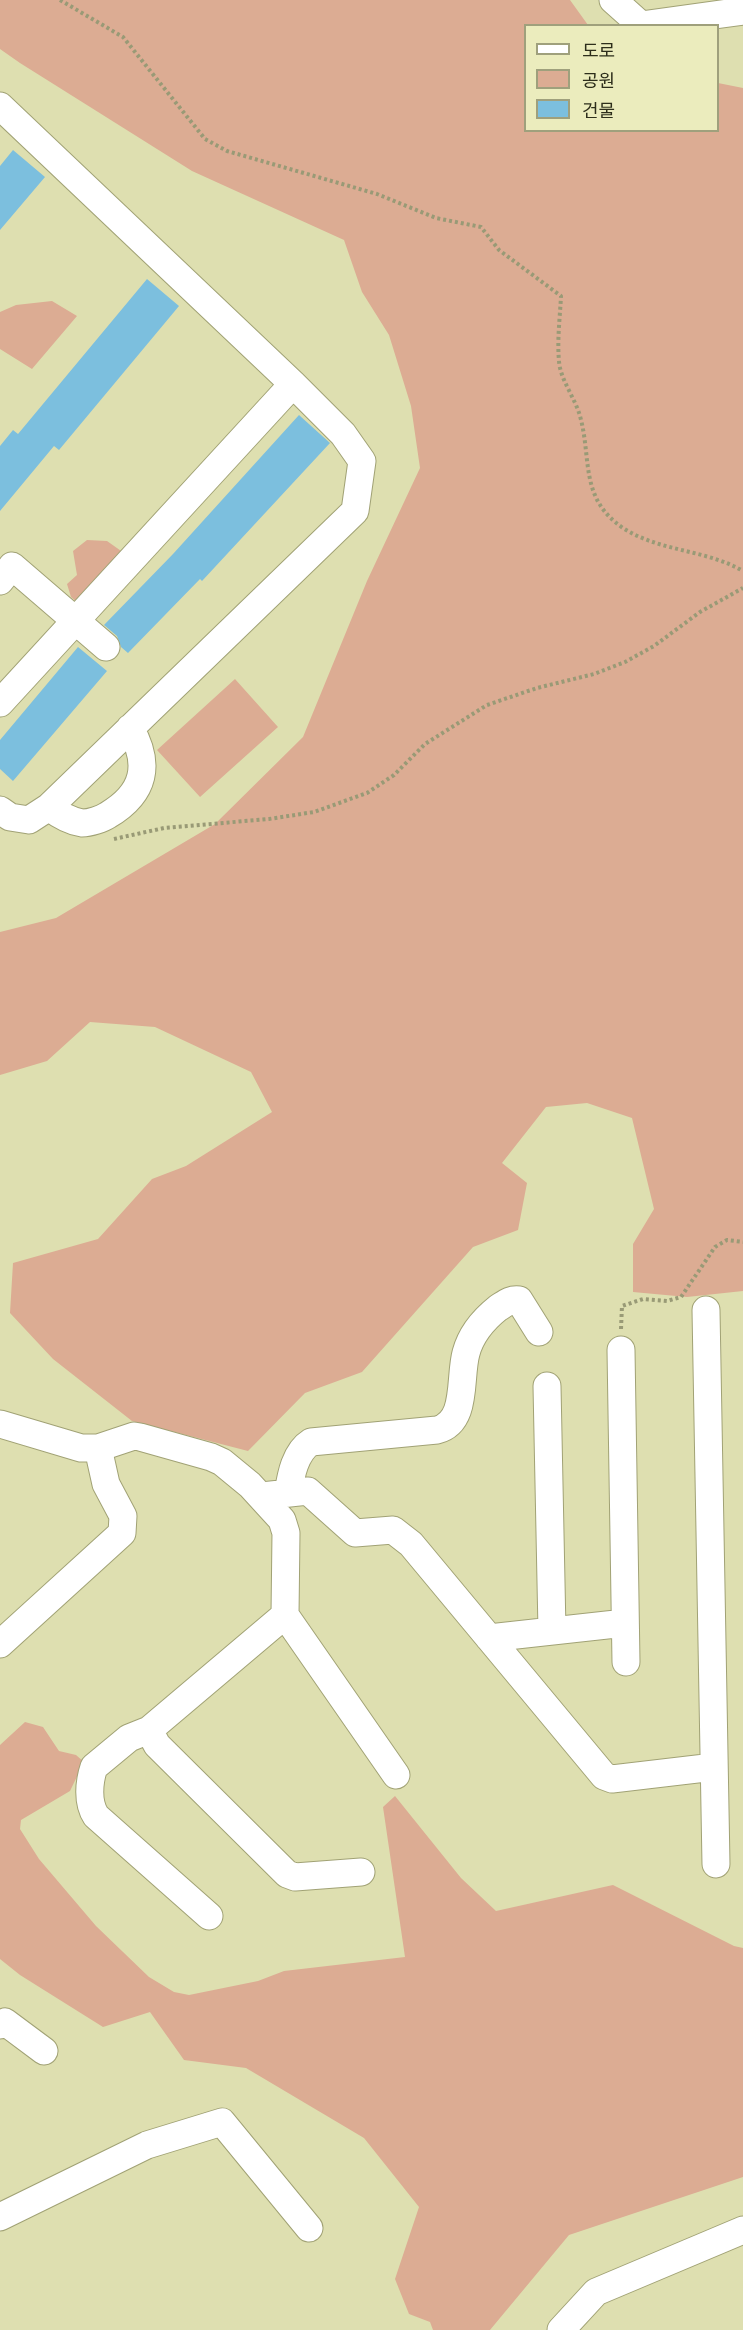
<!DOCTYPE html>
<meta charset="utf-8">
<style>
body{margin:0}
#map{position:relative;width:743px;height:2330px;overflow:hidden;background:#dedfb0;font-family:"Asap Condensed","Noto Sans KR",sans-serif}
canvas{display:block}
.legend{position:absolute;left:524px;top:24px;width:195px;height:108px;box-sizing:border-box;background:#ebecbd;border:2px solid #9fa07c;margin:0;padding:8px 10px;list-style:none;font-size:18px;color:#2d2e1b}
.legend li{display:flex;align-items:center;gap:12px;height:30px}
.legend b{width:30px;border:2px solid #9fa07c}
</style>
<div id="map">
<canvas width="743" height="2330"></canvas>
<ul class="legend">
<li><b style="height:8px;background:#fff"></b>도로</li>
<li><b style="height:16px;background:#dcac93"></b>공원</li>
<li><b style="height:16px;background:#7cbfde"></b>건물</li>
</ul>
</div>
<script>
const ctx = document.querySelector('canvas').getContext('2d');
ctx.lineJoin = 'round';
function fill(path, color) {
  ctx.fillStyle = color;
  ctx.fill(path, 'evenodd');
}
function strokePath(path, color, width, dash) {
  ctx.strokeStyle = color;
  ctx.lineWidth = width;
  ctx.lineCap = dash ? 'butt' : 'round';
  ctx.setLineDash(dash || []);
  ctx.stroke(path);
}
const green = new Path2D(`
 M0,0h570l18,25 -62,1v104h192v-47l25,5v1203l-56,6 -54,-5v-48l21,-35 -22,-91 -45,-15 -41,4 -44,56 25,20 -9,47 -45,17 -111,125 -57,21 -57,58 -116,-30 -79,-62 -43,-46 3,-50 85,-24 54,-60 34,-13 86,-54 -21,-40 -96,-45 -65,-5 -43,39 -47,14v-143l56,-14 159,-94 88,-87 64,-156 53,-113 -9,-62 -22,-71 -27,-43 -18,-52 -152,-69 -172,-108 -20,-14z
 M52,301l25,15 -45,53 -32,-20v-37l16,-7z
 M87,540l20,1 17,12 -45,51 -8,-7 -4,-13 10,-9 -4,-24z
 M235,679l43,48 -78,70 -43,-47z
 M25,1722l18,5 16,24 17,4 8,7 -14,29 -49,29 -1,9 19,30 57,67 53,51 25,15 15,3 69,-14 26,-10 121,-14 -22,-150 12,-11 66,82 35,33 117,-26 121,61 9,2v229l-174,58 -79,95h-57l-3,-8 -21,-8 -14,-35 24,-72 -55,-69 -118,-70 -62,-8 -34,-48 -47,15 -83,-52 -20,-16v-214z`);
const building = new Path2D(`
 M13,150l32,27 -45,53v-64z
 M147,279l32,27 -120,144 -5,-4 -54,65v-65l13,-16 5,4z
 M299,415l31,28 -128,138 -2,-2 -72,74 -7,-6 -4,-11 -13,-11 69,-71z
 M78,647l29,24 -94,110 -13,-12v-29z`);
const path = new Path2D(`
 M60,0l63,37 82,102 22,12 150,43 59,24 45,9 18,23 62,46c-1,21 -4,44 -2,65 1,18 16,37 21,55 12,43 -1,82 43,112 37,24 82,21 120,43
 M114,839l50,-11 105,-9 45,-7 53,-19 27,-18 31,-31 62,-39 50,-17 57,-14 31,-12 29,-16 46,-34 43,-24
 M621,1329l1,-23 21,-7 24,2 14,-4 34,-50 12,-7 16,2`);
const minor = new Path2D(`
 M613,0l28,25 102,-14
 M0,106l293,278 50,50 19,27 -7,50 -306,296 -20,13 -19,-3 -10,-7
 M0,581l12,-15 94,81
 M0,703l293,-319
 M49,807c9,7 21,14 33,16 8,0 20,-4 26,-8 37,-22 43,-51 22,-87
 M706,1310l10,554
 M621,1350l5,312
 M547,1386l5,245
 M0,1424l81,24h17l36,-12 6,1 71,20 11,5 28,23 32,35 4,13 -1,82 111,160
 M288,1493c3,-18 7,-41 23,-51l126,-12c31,-8 22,-52 29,-77 5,-19 17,-33 32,-45 8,-5 12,-9 21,-8l20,32
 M262,1496l46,-5 47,42 38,-3 18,14 193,232 8,3 102,-12
 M489,1638l136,-15
 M0,1644l122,-111 1,-17 -17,-32 -8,-36
 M149,1730l8,15 130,129 8,3 66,-5
 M209,1916l-113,-100c-9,-14 -7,-34 -2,-49l35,-29 20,-8 136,-115
 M0,2025l5,-3 39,29
 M0,2217l147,-72 75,-23 87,106
 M561,2330l35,-38 147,-62`);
fill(green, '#dcac93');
fill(building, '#7cbfde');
strokePath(minor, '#a1a275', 29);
strokePath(path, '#999a76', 4, [3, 3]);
strokePath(minor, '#fff', 27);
</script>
